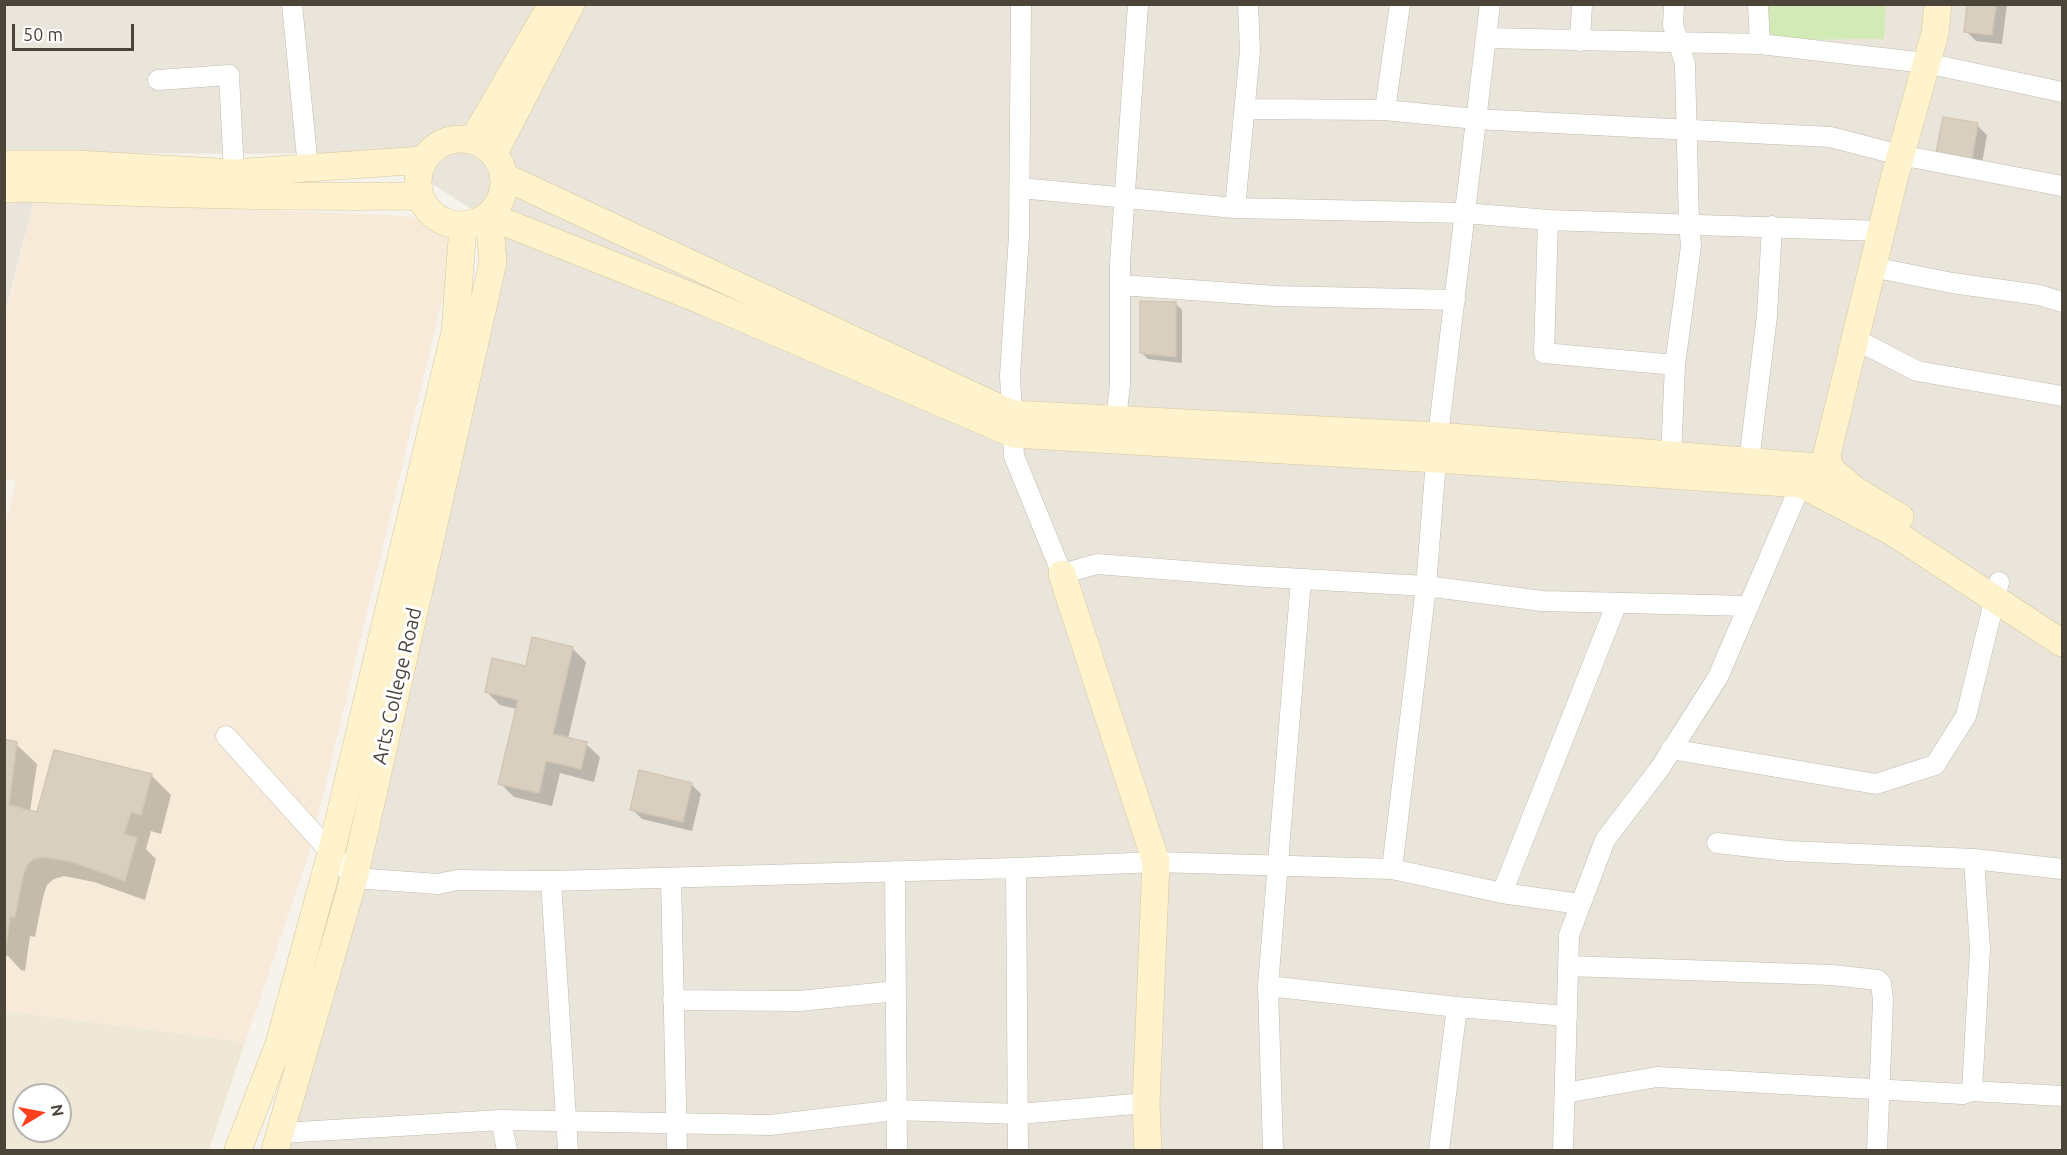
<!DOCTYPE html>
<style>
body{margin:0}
#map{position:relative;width:2067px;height:1155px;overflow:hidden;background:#f6f3ec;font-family:Ubuntu,sans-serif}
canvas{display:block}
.frame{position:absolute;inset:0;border:6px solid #4b4439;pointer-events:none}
.north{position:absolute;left:12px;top:1083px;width:60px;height:60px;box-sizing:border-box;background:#fff;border:2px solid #b7b4b0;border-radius:50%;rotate:80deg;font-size:16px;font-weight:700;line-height:24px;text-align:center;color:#4b4439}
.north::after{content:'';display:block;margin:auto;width:21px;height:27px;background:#fc3f1d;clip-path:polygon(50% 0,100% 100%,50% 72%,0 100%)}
.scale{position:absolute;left:12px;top:24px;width:122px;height:27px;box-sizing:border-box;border:3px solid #4b4439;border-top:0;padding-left:8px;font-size:18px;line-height:21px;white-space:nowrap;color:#4b4439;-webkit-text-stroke:4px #fff;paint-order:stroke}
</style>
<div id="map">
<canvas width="2067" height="1155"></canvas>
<div class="frame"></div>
<div class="north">N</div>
<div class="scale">50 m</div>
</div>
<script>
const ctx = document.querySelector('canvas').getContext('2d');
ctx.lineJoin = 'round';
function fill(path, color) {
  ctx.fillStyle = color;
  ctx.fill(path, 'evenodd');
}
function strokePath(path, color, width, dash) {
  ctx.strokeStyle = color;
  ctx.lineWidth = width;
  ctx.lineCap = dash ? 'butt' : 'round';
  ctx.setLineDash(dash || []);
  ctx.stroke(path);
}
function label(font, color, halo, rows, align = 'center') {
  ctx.font = font + ' Ubuntu,sans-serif';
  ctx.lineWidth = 6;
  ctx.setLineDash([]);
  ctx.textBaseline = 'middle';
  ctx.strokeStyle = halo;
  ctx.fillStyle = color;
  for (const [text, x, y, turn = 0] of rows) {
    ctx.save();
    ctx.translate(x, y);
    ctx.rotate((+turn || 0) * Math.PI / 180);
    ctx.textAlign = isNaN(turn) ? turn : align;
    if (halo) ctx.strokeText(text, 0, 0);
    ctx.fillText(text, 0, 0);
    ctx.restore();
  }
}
const residential = new Path2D(`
 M5,5h2057v1145h-1779l219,-921 -116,-75 -340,-1 -41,161z`);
const commercial = new Path2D(`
 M34,201l374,15 50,18 -149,619 -64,189 -240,-31 -1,-478 12,-51 -11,-4 -1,-157z`);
const education = new Path2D(`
 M5,1011l240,31 -36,108h-204zM24,1095h36v36h-36z`);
const green = new Path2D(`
 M1766,5h120l-2,34 -119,1z`);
const shadow = new Path2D(`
 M1969,4h38l-5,40 -26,-3 -10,-10z
 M1944,119l33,6 10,10 -7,40z
 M1176,304l6,6v53l-34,-4 -7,-7z
 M572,648l14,14 -18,77 18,5 14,13 -6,25 -34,-9 -8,33 -38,-9 -14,-14 17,-74 -17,-4 -14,-14 41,-23z
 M4,741l12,3 21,20 -7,47 8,2 113,-38 20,20 -10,39 -10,-3 -5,18 10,10 -11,41 -51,-18 -30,-6 -10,3 -7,6 -4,12 -8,40 -5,-1 -5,35 -4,-1 -14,-15 -3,10z
 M691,784l10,10 -9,37 -50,-12 -10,-10z`);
const building = new Path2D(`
 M1967,4h29l-4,31 -28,-3z
 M1943,117l35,6 -7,42 -37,-1z
 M1140,301l36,1v55l-36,-4z
 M532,637l41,10 -20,87 34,8 -6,27 -35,-8 -7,32 -41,-9 20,-84 -33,-8 7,-34 34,8z
 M4,739l13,3 -8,63 28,7 17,-62 98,24 -11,41 -10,-3 -7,22 13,4 -12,43 -53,-19 -29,-5 -9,2 -7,6 -4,11 -8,41h-5l-5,34z
 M639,770l53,13 -9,39 -53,-12z`);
const street = new Path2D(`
 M292,4l16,164
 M1248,4l2,47 -15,157 230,5 83,7 333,11
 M1490,4l-52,432 -12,150 116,15 207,5
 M1758,4l2,40
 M1486,38l274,6 166,19 136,29
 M1580,41l2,-37
 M158,80l71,-5 5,98
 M1244,109l141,1 91,9 354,18 70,18 162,31
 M1385,110l15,-106
 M1020,188l215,20
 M1548,220l-4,133 131,12
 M1872,267l80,16 87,12 23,7
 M1120,285l156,11 179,4
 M1855,339l62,32 145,25
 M1116,420l4,-36v-121l18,-259
 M1671,455l4,-90 16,-119 -2,-22 -4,-160 -12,-39 1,-21
 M1749,461l18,-145 5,-90
 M226,736l128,142 84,6 19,-4 94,1 465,-13 140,-6 236,7 34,-283 -176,-10 -153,-12 -35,10 -48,-118 -4,-81 9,-140 2,-231
 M1671,749l205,35 59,-19 31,-49 33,-134
 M1717,843l71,8 186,8 88,10
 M1016,868l2,282
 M1392,869l110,24 78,11
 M895,871l2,279
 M671,878l6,272
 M551,881l17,269
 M1502,893l115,-290
 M1568,966l264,9 46,5 3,3 2,17 -6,150
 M1268,986l189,21 110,9
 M673,1000l127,1 96,-10
 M1972,1091l8,-142 -6,-90
 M1565,1093l92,-16 306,17 9,-3 90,5
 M501,1120l269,5 126,-15 123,4 127,-11
 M281,1133l220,-13 6,30
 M1273,1150l-5,-164 33,-407
 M1439,1150l18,-143
 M1563,1150l6,-215 36,-95 55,-72 58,-91 83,-193 10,-5`);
const secondary = new Path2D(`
 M418 182a43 43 0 1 1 86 0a43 43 0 1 1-86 0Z
 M473,140l79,-136
 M494,153l77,-149
 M4,164h72l158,9 190,-13
 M505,177l507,237 426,22 391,32 26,22 45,27
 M4,189l22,-1c132,6 263,10 394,8
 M1829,468l-2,-14 67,-275 41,-146 3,-29
 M1062,574l94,288 -10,241 2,47
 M238,1150l41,-106 52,-191 124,-521 8,-106
 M275,1150l79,-272 139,-616 -4,-46 214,85 311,133 422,25 365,25 90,47 171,112`);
const streetNames = [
 ["Arts College Road",397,686,-77]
];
fill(residential, '#eae5da');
fill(commercial, '#f7ead8');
fill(education, '#efe8d6');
fill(green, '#d2eab5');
fill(shadow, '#0003');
fill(building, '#d8cfc1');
strokePath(building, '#d3c7b4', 1.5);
strokePath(street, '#c2bbae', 21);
strokePath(secondary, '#d6c79b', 28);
strokePath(street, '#fff', 20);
strokePath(secondary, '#fff3cd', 27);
label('20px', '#4b4439', '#fff', streetNames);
</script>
